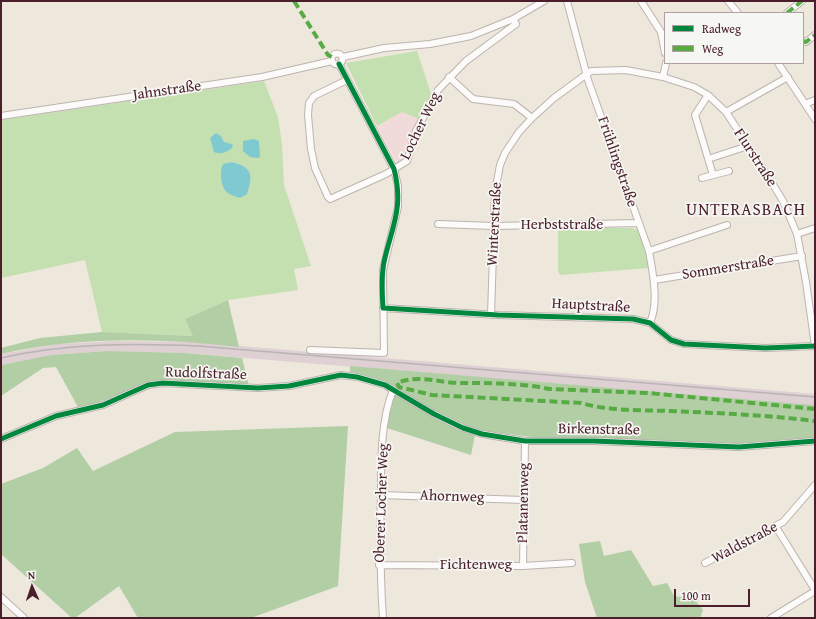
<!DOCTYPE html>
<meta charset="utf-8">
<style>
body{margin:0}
#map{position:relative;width:816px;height:619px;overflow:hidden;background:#ede7dc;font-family:"Gentium Book Plus",serif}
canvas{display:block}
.frame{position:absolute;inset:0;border:2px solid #4a1f2b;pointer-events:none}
.legend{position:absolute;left:664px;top:12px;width:140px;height:52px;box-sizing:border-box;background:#f6f6f2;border:1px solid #b1a0a2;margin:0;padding:5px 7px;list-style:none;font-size:12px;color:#4a1f2b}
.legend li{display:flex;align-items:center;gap:8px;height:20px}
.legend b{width:20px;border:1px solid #b1a0a2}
.north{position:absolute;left:12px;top:567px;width:40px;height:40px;-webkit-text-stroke:3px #f6f6f2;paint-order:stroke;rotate:357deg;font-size:11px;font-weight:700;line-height:16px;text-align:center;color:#4a1f2b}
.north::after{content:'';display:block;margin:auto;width:14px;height:18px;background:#4a1f2b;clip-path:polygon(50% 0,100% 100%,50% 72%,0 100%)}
.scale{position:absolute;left:674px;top:589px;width:76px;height:18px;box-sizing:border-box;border:2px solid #4a1f2b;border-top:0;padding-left:5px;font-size:12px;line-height:14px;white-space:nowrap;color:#4a1f2b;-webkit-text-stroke:3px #f6f6f2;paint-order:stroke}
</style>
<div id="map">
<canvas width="816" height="619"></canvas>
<div class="frame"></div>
<ul class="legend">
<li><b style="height:5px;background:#00873e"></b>Radweg</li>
<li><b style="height:5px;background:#57aa44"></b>Weg</li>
</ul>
<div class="north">N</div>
<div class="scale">100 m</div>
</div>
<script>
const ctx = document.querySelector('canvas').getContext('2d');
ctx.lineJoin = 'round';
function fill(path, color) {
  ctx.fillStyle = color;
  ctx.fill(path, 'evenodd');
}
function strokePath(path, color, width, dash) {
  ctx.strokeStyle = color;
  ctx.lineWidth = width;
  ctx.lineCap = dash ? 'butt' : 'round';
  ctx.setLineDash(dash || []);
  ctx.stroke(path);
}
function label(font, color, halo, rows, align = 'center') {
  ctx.font = font + ' "Gentium Book Plus",serif';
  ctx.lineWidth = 3.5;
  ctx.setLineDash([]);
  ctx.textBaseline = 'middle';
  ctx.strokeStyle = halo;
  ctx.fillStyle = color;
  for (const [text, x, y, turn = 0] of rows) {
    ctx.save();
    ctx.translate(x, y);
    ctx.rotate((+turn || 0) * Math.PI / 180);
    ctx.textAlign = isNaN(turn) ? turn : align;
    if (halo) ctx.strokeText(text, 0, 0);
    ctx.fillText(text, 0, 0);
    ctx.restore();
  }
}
const built = new Path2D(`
 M402,112l17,7 -6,12 -7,27 -5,4 -5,-1 -19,-35z`);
const industrial = new Path2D(`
 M113,341l79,1 623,52v11l-630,-52 -78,-2 -56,4 -50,10v-11l57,-10z`);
const green = new Path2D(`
 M417,51l14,43 -12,25 -17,-7 -25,14 -31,-63z
 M264,81l14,36 4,28 2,40 27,81 -17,3 4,21 -70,10 -43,19 9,17 -92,-4 -17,-72 -84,18v-158z
 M558,228h74l6,2 7,14 3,24 -88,7 -2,-4z`);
const forest = new Path2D(`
 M228,300l11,47c-79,-9 -160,-11 -238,7v-6l39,-10 62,-6 91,4 -8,-17z
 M107,351l78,2 57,5 7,28 -90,-6 -80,29 -23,-42 -13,1 -42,28v-31l50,-10z
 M350,366l465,39v33l-57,9 -210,-8 -72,-9 -5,25 -84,-27 8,-38 -9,-8 -36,-10z
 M348,426l-10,160 -87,32h-113l-19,-32 -44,32h-3l-71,-64v-70l42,-16 34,-20 16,23 82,-39z
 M600,541l4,15 27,-6 22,36 14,-3 7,13 20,3 9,11 -3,8h-103l-12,-36 -6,-38z`);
const water = new Path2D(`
 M216,133l5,3 3,6 8,2 1,2c-3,6 -14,9 -19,6l-4,-14z
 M254,139l5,2 1,16 -3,1 -7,-1 -7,-6v-10z
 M232,162c21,6 21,13 15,32l-7,4c-13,-4 -18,-7 -19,-22 0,-5 0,-8 2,-12z`);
const minor = new Path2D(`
 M567,1l21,79 61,171c4,23 10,51 1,72
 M641,1l20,31 4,21
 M728,1l10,12
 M787,13l15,-12
 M803,41l3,1 9,-7
 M331.5 59a5.5 5.5 0 1 1 11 0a5.5 5.5 0 1 1-11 0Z
 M343,57l41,-9 46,-4 41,-8 42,-17 31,-18
 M778,63l37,56
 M449,77l24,22 41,5 18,14
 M663,77l3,-14
 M347,80l-33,16 -5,7 -1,12 3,34 4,19 13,29 2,2 56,-25 21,-13 9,-30 22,-41 28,-29 50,-37 -3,-5
 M708,95l-13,20 18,60
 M805,104l10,-4
 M726,112l62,-35
 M1,116l261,-39 70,-16
 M708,159l40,-13
 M702,178l27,-7
 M438,224l56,2 144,-3
 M797,234l18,-6
 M649,251l78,-26
 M654,280l148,-24
 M383,308l115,7 135,4 17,4 21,17 13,4 81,4 50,-2
 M491,315l4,-123 5,-27 5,-12 14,-21 13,-14 22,-20 37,-27 35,-1 37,7 31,10 14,8 18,17 46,71 11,18 14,33 9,48 9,64
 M310,350l74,3 -1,-83 15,-63v-21l-4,-17 -55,-105
 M1,439l55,-23 47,-11 45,-20 15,-2 95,5 31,-2 52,-11 16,2 28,8 49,29 29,14 19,6 43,7h69l145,6 76,-6
 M381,495l142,5
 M776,527l39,63
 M705,563l78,-41 32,-37
 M379,565l144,1 49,-3
 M523,566l2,-125
 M1,597l23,21
 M383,618c-3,-43 -3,-85 -2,-128 0,-32 0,-70 12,-100
 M771,618l44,-27`);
const rail = new Path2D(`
 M1,358c65,-15 131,-15 197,-12l617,51`);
const quiet = new Path2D(`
 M294,1l34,54 4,2
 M787,13l15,-12
 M803,41l3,1 9,-7
 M815,409l-167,-16 -99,-4c-28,-6 -59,-6 -88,-6 -22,0 -43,-9 -64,0l2,4 33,8 149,8c28,8 59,7 88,8 49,2 97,4 146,10`);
const cycleway = new Path2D(`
 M339,64l55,105c10,39 -2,57 -10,93 -3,15 -2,31 -1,46l115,7 135,4 17,4 21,17 13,4 81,4 50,-2
 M1,439l55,-23 47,-11 45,-20 15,-2 95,5 31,-2 52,-11 16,2 28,8 49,29 29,14 19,6 43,7h69l145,6 76,-6`);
const streetNames = [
 ["Jahnstraße",167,91,-8],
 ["Locher Weg",421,126,-64],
 ["Flurstraße",755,158,57],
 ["Frühlingstraße",617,162,71],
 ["Winterstraße",495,224,-87],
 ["Herbststraße",562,225],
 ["Sommerstraße",728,268,-9],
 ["Hauptstraße",591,306,3],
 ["Rudolfstraße",206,374,2],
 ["Birkenstraße",599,430,1],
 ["Ahornweg",452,497,2],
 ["Oberer Locher Weg",382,503,-88],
 ["Platanenweg",524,503,-89],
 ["Waldstraße",745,543,-28],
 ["Fichtenweg",476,565]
];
const quarterNames = [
 ["UNTERASBACH",746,211]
];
fill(built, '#f1dada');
fill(industrial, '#ded0d3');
fill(green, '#c4e0b0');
fill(forest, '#b2cea5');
fill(water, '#7fc9d0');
strokePath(minor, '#bcb4af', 8);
strokePath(minor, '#fcfbfa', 6);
strokePath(rail, '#bab4b4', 1.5);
strokePath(quiet, '#57aa44', 4, [8, 4]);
strokePath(cycleway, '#00873e', 5);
label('15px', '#4a1f2b', '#f6f6f2', streetNames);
ctx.letterSpacing = '1px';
label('17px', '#4a1f2b', '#f6f6f2', quarterNames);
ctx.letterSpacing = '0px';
</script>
